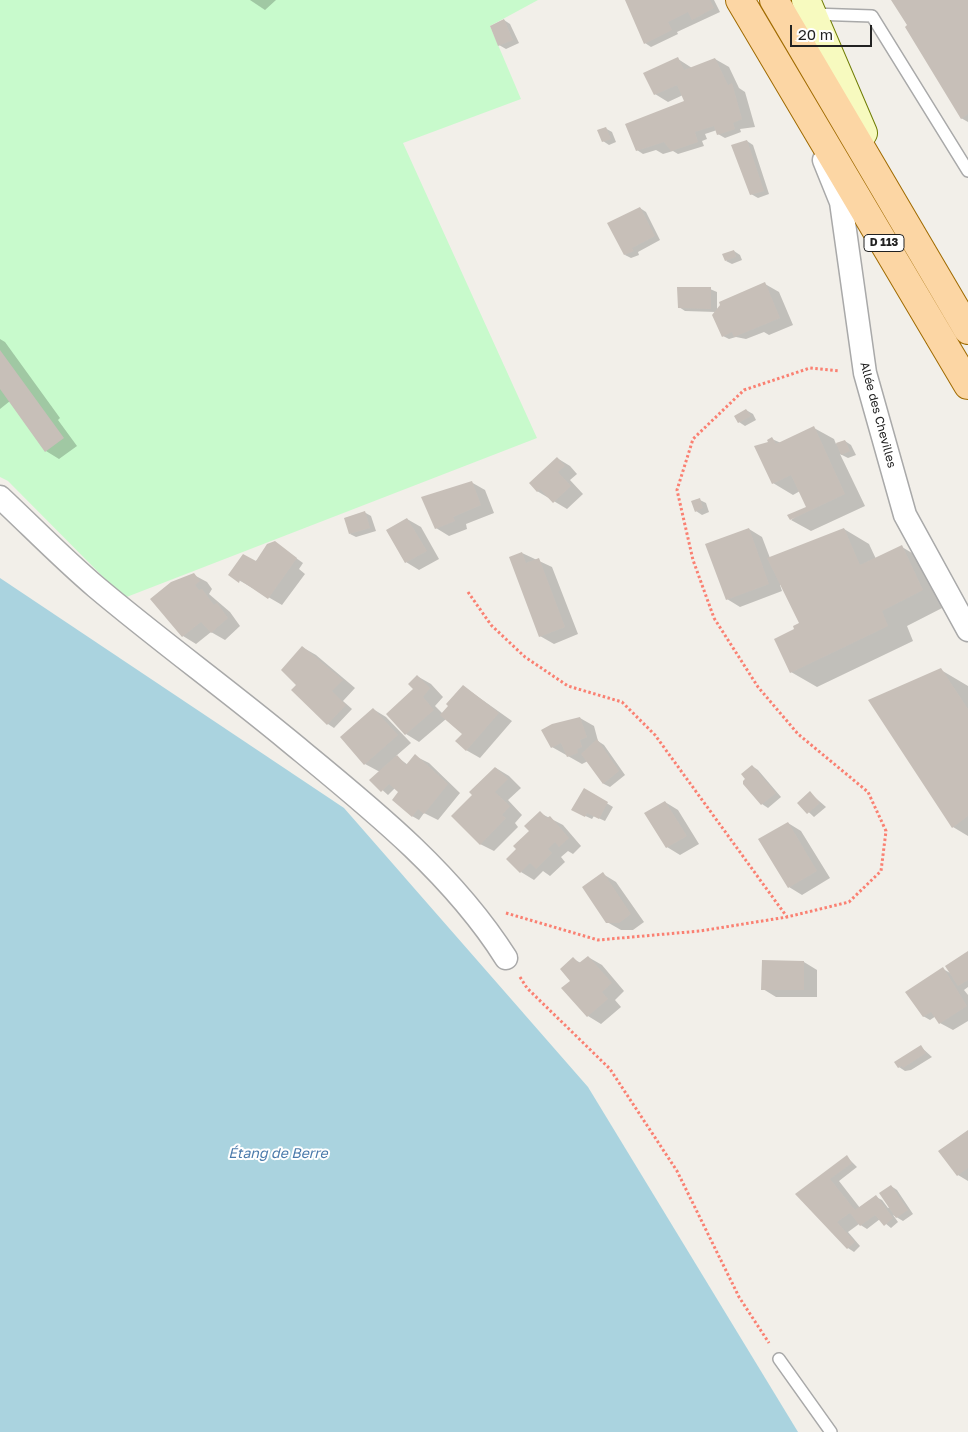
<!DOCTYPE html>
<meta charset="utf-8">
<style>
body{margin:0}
#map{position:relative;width:968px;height:1432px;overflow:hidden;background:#f2efe9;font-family:"Golos Text",sans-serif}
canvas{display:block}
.scale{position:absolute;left:790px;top:25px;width:82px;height:22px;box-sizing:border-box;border:2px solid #222;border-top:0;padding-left:6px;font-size:15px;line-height:18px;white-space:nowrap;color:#222;-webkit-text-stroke:4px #fff;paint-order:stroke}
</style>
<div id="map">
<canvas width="968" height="1432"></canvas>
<div class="scale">20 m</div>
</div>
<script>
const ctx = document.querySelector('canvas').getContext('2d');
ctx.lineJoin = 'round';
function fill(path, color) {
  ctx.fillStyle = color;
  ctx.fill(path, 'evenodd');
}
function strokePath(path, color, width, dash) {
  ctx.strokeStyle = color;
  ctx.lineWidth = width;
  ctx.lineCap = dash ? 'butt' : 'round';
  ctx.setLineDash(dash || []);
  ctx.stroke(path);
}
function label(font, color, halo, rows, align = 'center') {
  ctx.font = font + ' "Golos Text",sans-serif';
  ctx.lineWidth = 4;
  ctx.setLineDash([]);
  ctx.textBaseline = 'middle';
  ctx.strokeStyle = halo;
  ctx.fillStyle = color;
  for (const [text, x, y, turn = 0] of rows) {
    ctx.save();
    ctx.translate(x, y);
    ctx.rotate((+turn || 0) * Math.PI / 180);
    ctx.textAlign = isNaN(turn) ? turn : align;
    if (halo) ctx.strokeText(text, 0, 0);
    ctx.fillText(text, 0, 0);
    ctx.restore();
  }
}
const park = new Path2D(`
 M0,0h538l-48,26 31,73 -118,44 134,295 -413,160 -116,-117 -8,-4z`);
const water = new Path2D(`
 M0,578l344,230 244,279 210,345h-798z`);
const shadow = new Path2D(`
 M250,0h26l-11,10z
 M626,0h88l6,12 -43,20 1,2 -27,13 -6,-4z
 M893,0h75v122l-7,-4z
 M504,20l6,4 9,19 -13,6 -7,-4z
 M678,59l14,9 23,-9 14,8 10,21 6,4 10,35 -15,2 1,3 -16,6 -7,-4 -1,-4 -12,4 2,5 -5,2 2,5 -26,8 -5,-3 -10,3 -7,-4 -13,4 -6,-4 48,-48 -2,-7 -15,7 -13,-8z
 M605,128l7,4 4,10 -7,3 -6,-4z
 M747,141l6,4 16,49 -11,4 -7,-4z
 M640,208l6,4 14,28 -22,12 1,3 -8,3 -6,-3z
 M734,251l6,4 2,5 -10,4 -6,-3z
 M765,284l14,8 14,33 -24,10 -5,-3 -18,7 -10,-2 -7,2 -6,-3 -7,-24 -31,-1 -6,-4 31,-18 7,3v19z
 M0,339l5,3 55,76 -2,2 19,26 -18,13 -13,-8 -36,-50 -10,8z
 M746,410l7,4 3,6 -11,6 -6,-4z
 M814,428l20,11 2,5 9,-3 6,4 5,10 -8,3 -8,-4 25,52 -54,25 -20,-11 17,-13 -8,-16 -7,4 -20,-12 -3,-40 2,-4 9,4z
 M557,458l13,8 7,8 -7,6 13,14 -16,15 -30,-18z
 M471,482l14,8 9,23 -28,11 1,5 -18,7 -13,-8z
 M700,500l6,3 3,9 -7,3 -6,-4z
 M364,512l7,4 5,15 -20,6 -6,-3z
 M407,519l14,8 18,32 -20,11 -13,-8z
 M749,529l13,8 8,21 74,-29 25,15 7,15 26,-12 25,15 21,43 -41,21 6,15 -96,46 -26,-15 5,-42 4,-7 -18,-39 -2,1 2,6 -42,16 -13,-8z
 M281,547l22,16 -4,6 6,5 -23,31 -52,-30z
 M522,553l30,14 26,67 -24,10 -14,-8z
 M194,575l13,7 5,7 -3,5 21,18 10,14 -15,14 -14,-8 -15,12 -13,-8z
 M302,647l14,8 39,33 -12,13 9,8 -18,19 -6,-4 -30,-39z
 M941,670l27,16v150l-15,-9z
 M417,676l14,8 12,13 -8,9 8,8 20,-28 49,35 -32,37 -14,-8 -3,-16 -17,-15 -27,23 -13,-8z
 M373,709l13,8 25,26 -15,13 12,9 7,-9 14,7 31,30 -22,27 -14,-7 -5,7 -7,-4 -8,-19 -9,-9 -7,7 -17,-15 9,-8 -15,-8z
 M580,718l14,8 4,15 6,4 21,30 -15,12 -6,-3 -16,-23 -6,3 -30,-17z
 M752,766l6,4 23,27 -13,11 -6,-4 -18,-23z
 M496,768l13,8 12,12 -13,12 14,15 -7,8 3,4 -24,24 -14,-7z
 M585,790l28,17 -8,14 -11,-5 -2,3 -13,-6z
 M810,793l16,14 -12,10 -15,-14z
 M665,802l13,8 21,34 -19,11 -13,-8z
 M540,813l23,12 18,21 -8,8 -5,-3 -7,6 4,5 -15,14 -7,-5 -9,9 -13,-8 10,-41z
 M788,823l13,8 29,47 -28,17 -13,-8z
 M603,874l13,8 28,40 -11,8h-12l-14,-8z
 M968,953v34l-4,3 4,5v26l-15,9 -13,-7 -4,-7 -6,4 -7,-4 20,-47 9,5z
 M588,957l14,8 22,26 -9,9 6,7 -20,17 -13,-8 -17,-35 2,-22 8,4z
 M804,962l13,8v27h-41l-13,-8z
 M921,1047l11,10 -21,13 -6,1 -6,-4z
 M968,1131v50l-10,-6z
 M847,1157l10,10 -18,14 21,27 16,-11 6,3 6,8 2,-1 1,-21 6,4 16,24 -10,7 -10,-6 5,7 -7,6 -11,-9 -13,10 -8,-5 -11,8 12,14 -6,6 -6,-4 -51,-54z`);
const building = new Path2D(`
 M625,0h85l4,8 -22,12 -4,-8 -20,10 4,8 -28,14z
 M891,0h77v114l-7,5 -56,-92 2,-2z
 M504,19l9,21 -15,6 -8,-20z
 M678,57l6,13 31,-12 13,27 4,-2 10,36 -9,4 2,6 -18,6 -3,-9 -19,6 3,10 -27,9 -7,-9 -28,9 -11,-27 59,-23 -7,-16 -23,10 -11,-22z
 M606,127l5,12 -9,3 -5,-12z
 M747,140l17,51 -14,4 -19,-50z
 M640,207l15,29 -23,12 2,3 -10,4 -17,-32z
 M734,250l2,7 -11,4 -3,-7z
 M765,282l15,36 -46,19 -2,-5 -10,5 -10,-22 8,-10 -1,-3z
 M677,287h34v22l-33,-1z
 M0,350l64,88 -19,14 -45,-63z
 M746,409l5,7 -13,7 -4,-7z
 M814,426l31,68 -55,26 -3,-5 19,-8 -15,-32 -19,9 -18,-38 14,-4 -1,-2 5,-3 4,7z
 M845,440l5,11 -9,4 -5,-12z
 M557,457l8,9 -7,6 13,14 -18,17 -13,-14 -3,3 -8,-9z
 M472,481l9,24 -28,12 2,4 -20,8 -14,-32z
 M700,498l3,10 -8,4 -4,-11z
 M365,511l5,17 -21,6 -5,-16z
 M407,518l20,33 -22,12 -19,-33z
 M749,528l20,56 -43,16 -21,-56z
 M844,528l16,37 42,-20 21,45 -41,21 6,15 -98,47 -16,-34 20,-10 -1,-3 6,-3 -32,-65z
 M275,541l22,17 -29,41 -28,-19 -1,3 -11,-8 15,-21 13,7 11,-17z
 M522,552l4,11 13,-5 26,69 -26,10 -30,-80z
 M194,573l6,8 -5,4 4,5 3,-1 12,16 3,-2 11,15 -17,15 -10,-11 -19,15 -32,-38 21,-17z
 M302,646l41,34 -11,11 14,14 -19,20 -36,-35 5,-5 -15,-15z
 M941,668l27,41v107l-16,12 -84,-128z
 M417,675l13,13 -7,9 11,13 -29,25 -19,-21 27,-25 -5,-5z
 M463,685l36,28 -33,38 -11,-10 7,-7 -22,-19 8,-9 -2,-2z
 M373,708l25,27 -34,30 -24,-28z
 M580,717l7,20 -7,3 2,7 -5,2 1,4 -11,4 -6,-14 -10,5 -10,-18 11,-6z
 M597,739l22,32 -16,13 -22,-30z
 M415,754l33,30 -24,30 -6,-5 -6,8 -20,-17 6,-8 -9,-8 -8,8 -12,-12 28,-25 9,10z
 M752,765l24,28 -15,12 -18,-21v-3l2,-2 -4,-5z
 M495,767l13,12 -13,13 15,14 -8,9 4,3 -26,27 -29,-29 21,-21 -3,-3z
 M584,788l24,14 -9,17 -12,-6 -2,4 -14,-7z
 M810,791l10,12 -13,11 -10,-11z
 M665,801l22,35 -21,12 -22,-35z
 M540,811l7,7 3,-2 19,22 -10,9 -4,-5 -7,7 4,4 -16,16 -6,-6 -10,10 -14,-14 10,-10 -3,-3 16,-15 -5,-5z
 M788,822l29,49 -29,17 -30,-49z
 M603,872l28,42 -12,9h-13l-24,-36z
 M968,951v29l-10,6 -13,-20z
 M588,956l24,27 -10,9 6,7 -21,18 -26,-29 9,-7 -10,-12 13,-12 6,6z
 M762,960l42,1v29h-43z
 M943,967l24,39 -28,18 -8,-12 -8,5 -18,-25z
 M921,1045l5,8 -23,15 -1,-2 -4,2 -4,-6z
 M968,1130v38l-11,8 -19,-25z
 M847,1155l5,8 -22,16 25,31 21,-15 17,23 -9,8 -9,-11 -15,11 -10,-13 -13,9 18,20 -8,7 -52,-55z
 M891,1185l17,25 -12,8 -17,-25z`);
const path = new Path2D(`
 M468,592l23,33 34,32 43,29 54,16 33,33 132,182
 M506,913l92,27 102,-9 87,-14 62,-15 32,-31 5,-40 -18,-39 -70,-58 -40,-47 -44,-69 -21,-58 -16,-70 16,-51 51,-49 66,-22 29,3
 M520,977l7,11 83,81 67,102 62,126 30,46`);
const service = new Path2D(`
 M812,14l60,2 96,155
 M779,1359l52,73`);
const minor = new Path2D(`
 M824,160l17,42 24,171 40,142 63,115
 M0,497c32,30 63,62 96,90 63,53 129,101 192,153 79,65 163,131 218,218`);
const secondary = new Path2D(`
 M806,0l57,133`);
const primary = new Path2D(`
 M740,0l228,385
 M774,0l194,330`);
const shields = [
 [884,243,40]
];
const shieldNames = [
 ["D 113",884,243]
];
const streetNames = [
 ["Allée des Chevilles",878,415,75]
];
const waterNames = [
 ["Étang de Berre",278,1154]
];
fill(park, '#c8facc');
fill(water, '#aad3df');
fill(shadow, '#0003');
fill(building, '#c7bfb8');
strokePath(service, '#a9a9a9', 14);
strokePath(minor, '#a9a9a9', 25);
strokePath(secondary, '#707d05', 30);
strokePath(primary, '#a06b00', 30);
strokePath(path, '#fa8072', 3, [2.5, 2.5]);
strokePath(service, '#fff', 11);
strokePath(minor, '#fff', 22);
strokePath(secondary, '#f7fabf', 28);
strokePath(primary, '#fcd6a4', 28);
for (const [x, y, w] of shields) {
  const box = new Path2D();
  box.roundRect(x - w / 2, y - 8.5, w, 17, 4);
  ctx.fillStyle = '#fff';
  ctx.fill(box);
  strokePath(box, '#222', 1);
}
label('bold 11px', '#222', null, shieldNames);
label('12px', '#222', '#fff', streetNames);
label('italic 14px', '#4a7aab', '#fff', waterNames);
</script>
